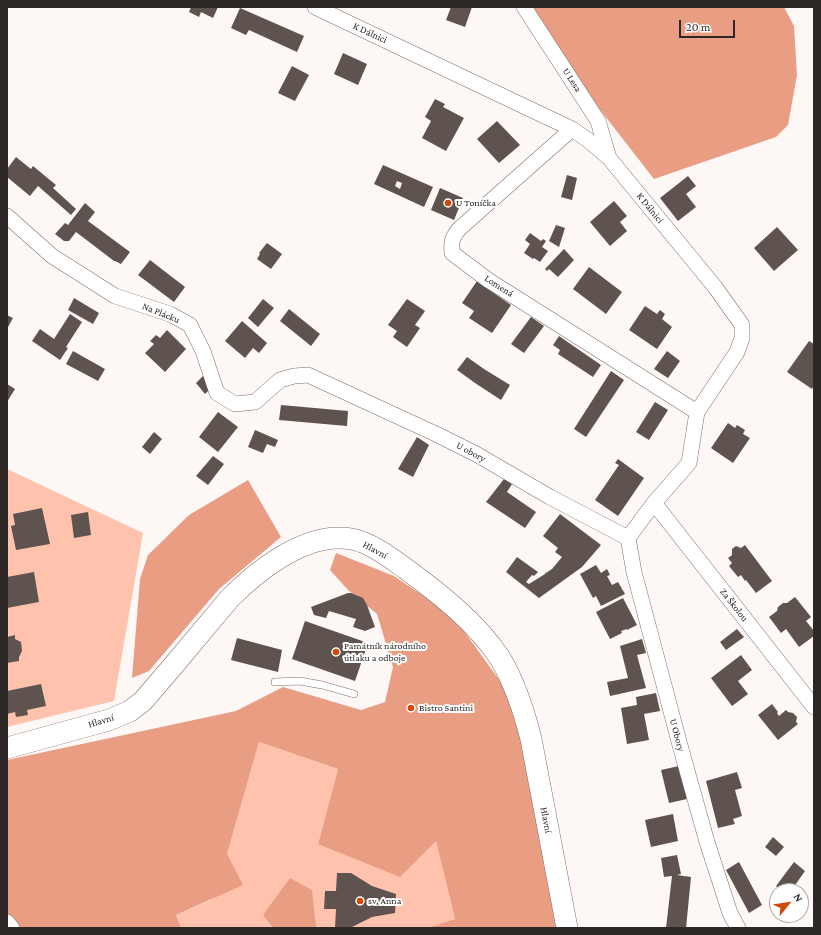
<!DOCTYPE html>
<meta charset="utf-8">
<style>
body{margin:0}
#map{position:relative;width:821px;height:935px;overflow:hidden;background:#fdf7f5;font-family:"Crimson Pro",serif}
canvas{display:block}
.frame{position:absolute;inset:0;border:8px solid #2d2826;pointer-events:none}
.north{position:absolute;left:769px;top:883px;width:40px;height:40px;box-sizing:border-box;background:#fff;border:1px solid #aba9a8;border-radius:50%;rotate:60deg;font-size:11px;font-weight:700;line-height:16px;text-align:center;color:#2d2826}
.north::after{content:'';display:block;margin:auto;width:14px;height:18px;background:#d04a0a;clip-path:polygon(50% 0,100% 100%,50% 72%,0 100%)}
.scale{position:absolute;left:679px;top:20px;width:56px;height:18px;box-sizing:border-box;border:2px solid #2d2826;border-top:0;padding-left:5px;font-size:12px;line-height:14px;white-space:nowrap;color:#2d2826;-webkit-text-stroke:3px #fff;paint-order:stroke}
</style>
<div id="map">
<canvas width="821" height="935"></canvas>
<div class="frame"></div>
<div class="north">N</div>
<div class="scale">20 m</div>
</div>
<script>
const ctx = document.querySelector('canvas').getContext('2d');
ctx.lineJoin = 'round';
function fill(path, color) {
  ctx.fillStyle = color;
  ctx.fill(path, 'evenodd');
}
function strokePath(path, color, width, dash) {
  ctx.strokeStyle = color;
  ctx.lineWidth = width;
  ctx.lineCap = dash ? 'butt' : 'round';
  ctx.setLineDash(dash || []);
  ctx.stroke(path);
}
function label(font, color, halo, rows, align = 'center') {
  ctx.font = font + ' "Crimson Pro",serif';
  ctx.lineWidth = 4;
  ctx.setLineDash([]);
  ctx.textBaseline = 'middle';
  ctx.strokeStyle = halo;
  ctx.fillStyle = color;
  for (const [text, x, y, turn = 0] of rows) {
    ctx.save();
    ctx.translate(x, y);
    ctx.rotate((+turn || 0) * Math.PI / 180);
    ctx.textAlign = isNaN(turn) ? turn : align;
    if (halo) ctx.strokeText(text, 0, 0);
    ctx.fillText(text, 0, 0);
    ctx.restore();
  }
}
const green = new Path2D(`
 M7,469l136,64 -29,168 -107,26z
 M259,742l79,27 -20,75 118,-4 19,79 -28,9h-110l-1,-1 -53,-12 10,13h-92l-5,-13 35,-15 16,-46z`);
const forest = new Path2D(`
 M520,7h264l10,19 3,49 -9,50 -12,12 -122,42z
 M248,480l33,57 -62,52 -70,82 -17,7 8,-99 8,-24 41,-40z
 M336,553l58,23 59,40 50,69 26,74 32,169h-134l28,-9 -19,-78 -36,36 -82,-33 20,-75 -79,-27 -32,112 16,31 -67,30 5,13h-162l-12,-12v-156l229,-49 47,-24 78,23 24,-8 8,-35 -16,-53 -29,-24 -18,-20z
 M290,878l22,12 4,37 1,1h-44l-10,-13z`);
const building = new Path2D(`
 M191,7h27l-5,11 -12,-6 -2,5 -10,-5z
 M451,7h21l-7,20 -19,-7z
 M240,8l64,28 -7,16 -48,-22 -3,5 -15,-7z
 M343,53l24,11 -9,21 -24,-11z
 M292,66l17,9 -14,26 -17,-8z
 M435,99l10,5 -2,3 21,11 -18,33 -24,-13 9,-17 -6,-4z
 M497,121l23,24 -21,18 -22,-24z
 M16,157l15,12 2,-3 23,19 -3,3 23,21 -5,6 -33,-29 -8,10 -23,-19v-8z
 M383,165l50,22 -9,20 -50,-23zM397,181l5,2 -2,6 -5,-3z
 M567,175l10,3 -5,22 -11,-3z
 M688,176l8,10 -10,8 10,13 -18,14 -18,-23z
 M440,188l23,10 -9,22 -23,-10z
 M614,201l13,15 -7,6 7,9 -17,15 -20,-24z
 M85,203l10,9 -7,9 42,31 -9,12 -6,-3h-1l-38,-29 -7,9h-5l-9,-7 10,-11 3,2z
 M556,225l9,3 -6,19 -10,-6z
 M777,227l21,23 -24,21 -20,-23z
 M530,233l11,8 2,-2 3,2 -4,6 6,4 -8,11 -6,-4 -1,1 -9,-6 6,-9 -5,-4z
 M267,243l15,11 -11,15 -14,-10 3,-5 -1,-1z
 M564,249l10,11 -16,17 -9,-8 -2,2 -2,-2z
 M150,260l35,27 -11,15 -36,-27z
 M589,267l33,25 -16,22 -33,-25z
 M477,281l34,24 -19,28 -23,-15 5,-7 -12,-8z
 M74,298l25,15 -6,11 -25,-14z
 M263,299l11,9 -16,19 -10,-9z
 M407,299l18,12 -10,14 5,3 -13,19 -14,-10 4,-6 -9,-6z
 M645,306l12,8 3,-4 5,4 -3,5 10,8 -15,22 -28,-19z
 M289,309l31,25 -9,12 -31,-25z
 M70,314l12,8 -16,25 2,1 -8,12 -28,-19 8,-12 14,10z
 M7,315l6,3 -6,11z
 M531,317l13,9 -20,27 -13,-9z
 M242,321l25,22 -8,10 -6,-5 -8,10 -20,-17z
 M167,330l19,19 -21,23 -20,-19 9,-9 -4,-3 6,-6 4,3z
 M559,336l42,29 -8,12 -35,-23 2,-4 -7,-5z
 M809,341l5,3v41l-2,4 -25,-17z
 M73,351l32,18 -7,12 -32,-17z
 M667,351l13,10 -12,17 -14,-9z
 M467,357l17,12 26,16 -9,15 -26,-17 -18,-13z
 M611,371l13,9 -38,57 -12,-8z
 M204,375l7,13 -6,6 -9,-11z
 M7,384l8,5 -8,13z
 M655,402l13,8 -19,30 -13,-8z
 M281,405l67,6 -1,15 -68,-6z
 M218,412l20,15 -20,25 -19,-15z
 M728,423l7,5 2,-3 8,5 -2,4 7,4 -17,25 -22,-15z
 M255,430l23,10 -3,7 -8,-3 -4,9 -15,-6z
 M154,432l8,7 -12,15 -8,-7z
 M417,437l12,8 -16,32 -15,-8z
 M213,456l11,8 -16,21 -12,-9z
 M618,459l26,19 -26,38 -23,-16 24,-35 -4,-2z
 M504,479l8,5 -5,8 29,20 -11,16 -39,-26z
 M42,508l8,36 -34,6 -5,-24 4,-1 -2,-11z
 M88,512l3,23 -17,3 -3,-23z
 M560,514l41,31 -19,22 -43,31 -33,-26 11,-15 21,15 -4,4 -2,-1 -6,7 3,2 16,-10 1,-2v1l6,-4 10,-12 -7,-5 3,-4 -15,-12z
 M745,545l27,36 -16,12 -10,-13 -1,1 -4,-6 -3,2 -9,-11 3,-3 -4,-5 4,-3v-6l4,-3 5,2z
 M596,565l5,8 6,-4 3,6 -3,1 5,9 6,-3 7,12 -24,12 -5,-10 -3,2 -13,-24z
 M34,572l5,30 -32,6v-31z
 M348,593h3l12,5 4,7 8,22 -10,4 -12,-4 3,-8 -27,-8 -3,7 -12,-3 -3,-8z
 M795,597l16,20 -5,4 8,10v5l-15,11 -13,-18 -5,4 -12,-16 8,-6 1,-4 5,-4h4z
 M623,598l14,27 -10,5v-1l-6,2 1,2 -12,6 -14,-27z
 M305,621l63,22 -13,38 -63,-22z
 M737,629l7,8 -18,13 -6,-8z
 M15,635v4l6,3 1,9 -3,6v4l-12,2v-26z
 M237,638l45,12 -4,22 -47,-12z
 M642,639l4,14 -9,2 9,33 -36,8 -3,-14 21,-4 -8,-32z
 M741,655l11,15 -14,11 10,13 -16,12 -21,-28z
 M41,684l5,22 -19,4 1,5 -12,2 -1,-5 -8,2v-23z
 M656,693l4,18 -16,3 5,26 -22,4 -6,-36 16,-3 -1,-8z
 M772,704l6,8 -1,1 2,3 7,-6 2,2 5,1 4,4 -1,5 2,2 -20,16 -20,-25z
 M679,766l8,33 -18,4 -8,-33z
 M737,772l5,16 -7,2 7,26 -9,3 2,5 -17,4 -12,-47z
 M673,814l5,27 -27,6 -6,-27z
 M773,837l11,10 -8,9 -11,-9z
 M677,855l4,19 -4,1 14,2 -5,51h-20l6,-52 -8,1 -3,-19z
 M739,862l23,43 -13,8 -23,-43z
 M794,862l11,9 -14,20h-9l-6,-5z
 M337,873h14l21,13 24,8 -1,19 -23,4 -22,11h-15l1,-19h-12l1,-18h11z`);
const lane = new Path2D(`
 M275,682l25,-1 22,4 32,9`);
const street = new Path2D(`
 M315,7l257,122 16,11 21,18 106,129 27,38v13l-5,14 -40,60 -8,51 -35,40 -26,35
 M524,7l74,114 11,37
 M572,129l-113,100c-7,9 -8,12 -7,24l36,27 209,132
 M7,216l45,40 63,40 55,18 20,11 13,26 14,42 18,11 20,-2 25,-22 14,-4 14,-1 128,59 40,20 74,43 78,41
 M654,503l160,204
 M628,538l6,34 47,177 26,93 23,71 8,15
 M7,922l5,6`);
const secondary = new Path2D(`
 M7,748l102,-28 21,-9 13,-10 30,-35 57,-68c27,-27 69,-60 109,-60 8,0 16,1 23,4 16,6 30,17 44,27 34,25 71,54 94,89 15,25 24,53 31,81l36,189`);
const markers = [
 [448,203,4,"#d04a0a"],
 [336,652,4,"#d04a0a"],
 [411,708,4,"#d04a0a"],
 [360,901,4,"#d04a0a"]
];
const streetNames = [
 ["K Dálnici",370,33,25],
 ["U Lesa",572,80,57],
 ["K Dálnici",650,208,51],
 ["Lomená",499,286,33],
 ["Na Plácku",161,313,22],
 ["U obory",471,452,28],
 ["Hlavní",375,550,28],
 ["Za Školou",734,605,52],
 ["Hlavní",101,721,-17],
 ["U Obory",677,735,75],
 ["Hlavní",546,820,79]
];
const poiNames = [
 ["U Toníčka",456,203],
 ["Památník národního",344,646],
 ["útlaku a odboje",344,658],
 ["Bistro Santini",419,708],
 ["sv. Anna",368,901]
];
fill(green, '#ffc2ad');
fill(forest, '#e99e83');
fill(building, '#5f534f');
strokePath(lane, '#7c6f6b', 8);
strokePath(street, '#7c6f6b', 16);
strokePath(secondary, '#7c6f6b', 22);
strokePath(lane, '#fff', 7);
strokePath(street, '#fff', 15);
strokePath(secondary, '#fff', 21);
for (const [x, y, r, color] of markers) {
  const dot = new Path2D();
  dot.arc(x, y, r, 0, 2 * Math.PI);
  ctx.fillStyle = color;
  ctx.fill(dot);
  strokePath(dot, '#fff', 1.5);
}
label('10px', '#2d2826', '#fff', streetNames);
label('10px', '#2d2826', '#fff', poiNames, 'left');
</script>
